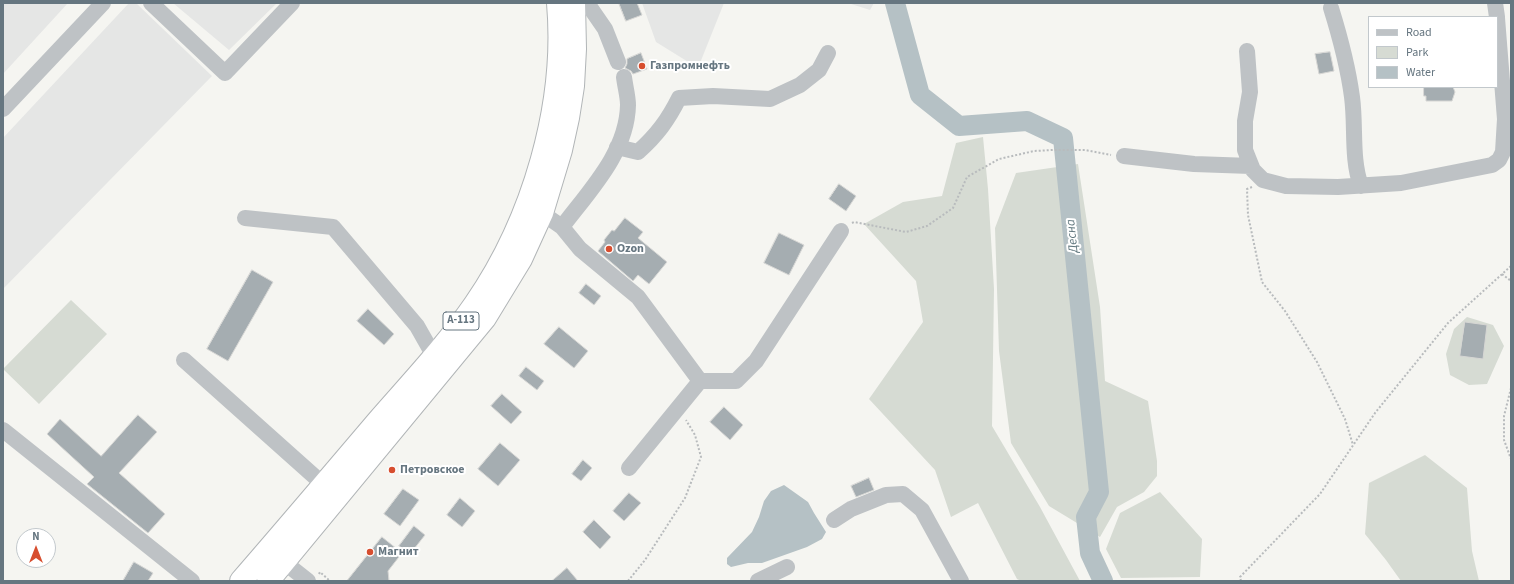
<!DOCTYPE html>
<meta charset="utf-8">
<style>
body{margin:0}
#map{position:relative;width:1514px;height:584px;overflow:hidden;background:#f5f5f1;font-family:"Source Sans 3",sans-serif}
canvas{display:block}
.frame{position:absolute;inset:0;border:4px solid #667680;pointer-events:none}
.legend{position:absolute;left:1368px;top:16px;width:130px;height:72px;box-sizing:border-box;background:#fff;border:1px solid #c2c8cc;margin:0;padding:5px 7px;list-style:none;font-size:12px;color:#667680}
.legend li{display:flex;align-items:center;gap:8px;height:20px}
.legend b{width:20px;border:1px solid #c2c8cc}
.north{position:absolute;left:16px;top:528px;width:40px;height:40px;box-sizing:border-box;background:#fff;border:1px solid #c2c8cc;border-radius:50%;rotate:0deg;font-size:11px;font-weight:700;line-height:16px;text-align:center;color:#667680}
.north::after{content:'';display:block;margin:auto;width:14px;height:18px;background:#d74e2f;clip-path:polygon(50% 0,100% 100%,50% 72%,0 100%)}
</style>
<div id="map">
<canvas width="1514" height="584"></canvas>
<div class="frame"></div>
<ul class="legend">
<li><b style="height:5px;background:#bec2c5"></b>Road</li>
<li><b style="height:11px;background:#d6dbd3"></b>Park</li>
<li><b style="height:11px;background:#b5c1c5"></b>Water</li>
</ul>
<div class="north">N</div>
</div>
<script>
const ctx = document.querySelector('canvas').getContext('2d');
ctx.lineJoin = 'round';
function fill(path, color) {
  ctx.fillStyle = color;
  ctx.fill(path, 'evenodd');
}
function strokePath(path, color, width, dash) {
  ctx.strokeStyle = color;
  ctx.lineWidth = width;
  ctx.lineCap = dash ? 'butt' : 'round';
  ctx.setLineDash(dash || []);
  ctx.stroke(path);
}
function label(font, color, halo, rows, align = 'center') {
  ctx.font = font + ' "Source Sans 3",sans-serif';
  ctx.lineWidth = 4;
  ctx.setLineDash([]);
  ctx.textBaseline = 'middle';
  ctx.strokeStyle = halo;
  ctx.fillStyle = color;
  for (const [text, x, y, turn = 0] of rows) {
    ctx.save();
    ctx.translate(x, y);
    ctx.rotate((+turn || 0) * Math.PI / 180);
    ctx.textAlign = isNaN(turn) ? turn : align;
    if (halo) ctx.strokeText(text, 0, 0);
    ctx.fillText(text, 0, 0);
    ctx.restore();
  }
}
const built = new Path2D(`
 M3,3h65l-65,71z
 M129,3h7l76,73 -209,213v-151z
 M173,3h104l-48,47z
 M642,3h82l-26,65 -42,-26z
 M848,3h26l-4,7z`);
const green = new Path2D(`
 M983,137l5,52 6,100 -2,137 48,81 40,74h-59l-4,-2 -39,-76 -27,14 -16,-47 -66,-71 54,-77 -7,-41 -52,-57 39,-22 39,-6 14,-53z
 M1078,164l22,143 5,74 43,20 9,60v15l-13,16 -27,15 -17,30 -51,-31 -38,-63 -12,-92 -4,-123 21,-55z
 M71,300l36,34 -68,70 -36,-35z
 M1467,317l26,8 11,21 -17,38 -18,1 -19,-10 -4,-21 8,-25z
 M1425,455l42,33 5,63 7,30h-78l-15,-21 -21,-26 4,-51z
 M1160,492l42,47 -2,38 -79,1 -15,-29 14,-36z`);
const water = new Path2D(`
 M784,485l24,17 6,11 12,19 -4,7 -15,8 -45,16h-14l-17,4 -4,-3v-6l25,-26 7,-15 5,-16 7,-10z`);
const river = new Path2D(`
 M895,3l25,92 39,31 68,-5 36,17 36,354 -13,25 4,36 13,28`);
const building = new Path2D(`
 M619,3h18l5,12 -16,6z
 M1330,52l4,19 -15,3 -4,-20z
 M641,53l6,16 -14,5 -2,-3 -6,-3 2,-4v-5z
 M1424,87h29l2,5 -3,9h-26v-5h-2z
 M839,184l17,12 -10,15 -17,-12z
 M625,218l18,14 -5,6 29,24 -18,22 -11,-9 -5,6 -35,-30 7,-9 -1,-2 8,-10 2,1z
 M779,233l25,12 -15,30 -25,-12z
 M252,270l21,12 -45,79 -21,-12z
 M586,284l15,12 -7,9 -15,-12z
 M368,309l26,25 -10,11 -27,-24z
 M1465,322l22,3 -4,34 -23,-3z
 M559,327l29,24 -14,17 -30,-24z
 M526,367l18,14 -7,9 -18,-14z
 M502,394l20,18 -11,12 -20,-18z
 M724,407l19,18 -13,15 -20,-18z
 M138,415l19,17 -38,41 46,41 -17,19 -61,-49 7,-7 -47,-43 13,-15 41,37z
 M500,443l20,17 -22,26 -20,-17z
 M583,460l9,8 -11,13 -9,-7z
 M869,478l5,12 -18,7 -5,-11z
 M403,489l16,11 -19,26 -16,-12z
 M629,493l12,10 -17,18 -11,-10z
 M460,498l15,13 -13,16 -15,-12z
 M594,520l17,17 -11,12 -17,-17z
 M414,526l11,9 -15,19 -11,-8z
 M382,537l20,16 -14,18 1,10h-42z
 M134,562l19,11 -5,8h-25z
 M567,568l11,13h-26z`);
const path = new Path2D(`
 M1252,187l-5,2 1,26 14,67 23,29 32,51 28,57 8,26
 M852,223l2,-1 52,10 21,-6 26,-18 14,-31 32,-18 35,-8 19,-1h32l26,5
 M1502,274l9,7
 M1511,388l-7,28v24l7,19
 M319,574l1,-2 10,9
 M628,581l17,-21 40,-62 16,-41 -6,-22 -9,-15
 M1241,581l-1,-4 80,-83 55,-81 73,-90 63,-57`);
const minor = new Path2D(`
 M151,3l74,70 67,-70
 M587,3l18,26 13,33
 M1495,3l2,14
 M1331,8c9,29 17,59 21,89 4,30 -1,61 9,89
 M1247,51l3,41 -5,29v29l8,20 10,10 23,6 52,1 63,-4 91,-18 7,-5 4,-8 2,-33 -8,-101
 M3,109l100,-106
 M617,147l21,5c19,-17 30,-32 41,-54l34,-2 57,3 30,-14 19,-15 9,-17
 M1124,156l70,8 57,2
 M542,213l20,14 18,22 58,48 62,84h36l20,-20 85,-130
 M245,218l88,9 84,99 17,30
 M562,227c27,-36 65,-74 66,-122 0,-9 -3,-19 -4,-28
 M184,360l140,125
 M3,430l189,151
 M629,468l71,-87
 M834,520l17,-11 35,-14 17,-1 19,16 39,71
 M284,562l24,19
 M758,581l29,-14`);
const highway = new Path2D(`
 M241,581c46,-53 91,-106 136,-159 33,-38 69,-76 98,-118 58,-84 92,-199 83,-301
 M268,581l217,-263 36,-59 21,-46 19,-63 7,-32 5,-32 2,-37 -1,-46`);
const markers = [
 [642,66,4,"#d74e2f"],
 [609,249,4,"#d74e2f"],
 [392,470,4,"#d74e2f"],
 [370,552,4,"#d74e2f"]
];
const shields = [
 [461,321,36]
];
const shieldNames = [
 ["А-113",461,321]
];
const poiNames = [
 ["Газпромнефть",650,66],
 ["Ozon",617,249],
 ["Петровское",400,470],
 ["Магнит",378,552]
];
const waterNames = [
 ["Десна",1073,236,-96]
];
fill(built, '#e5e6e5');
fill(green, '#d6dbd3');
fill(water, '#b5c1c5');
strokePath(river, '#b5c1c5', 20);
fill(building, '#a5adb1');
strokePath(building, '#d6d6d4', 1);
strokePath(highway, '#b1b5b7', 24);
strokePath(path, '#b8bbbd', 2, [2, 2]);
strokePath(minor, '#bec2c5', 16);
strokePath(highway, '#fff', 22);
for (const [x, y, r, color] of markers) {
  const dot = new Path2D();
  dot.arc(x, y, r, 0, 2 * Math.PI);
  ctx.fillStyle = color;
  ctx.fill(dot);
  strokePath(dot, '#fff', 1.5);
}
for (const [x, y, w] of shields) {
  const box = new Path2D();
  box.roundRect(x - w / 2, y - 9, w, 18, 3);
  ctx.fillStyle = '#fff';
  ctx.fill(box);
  strokePath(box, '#667680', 1);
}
label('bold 11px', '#667680', null, shieldNames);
label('bold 12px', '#667680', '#fff', poiNames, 'left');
label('italic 13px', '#61777e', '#fff', waterNames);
</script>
